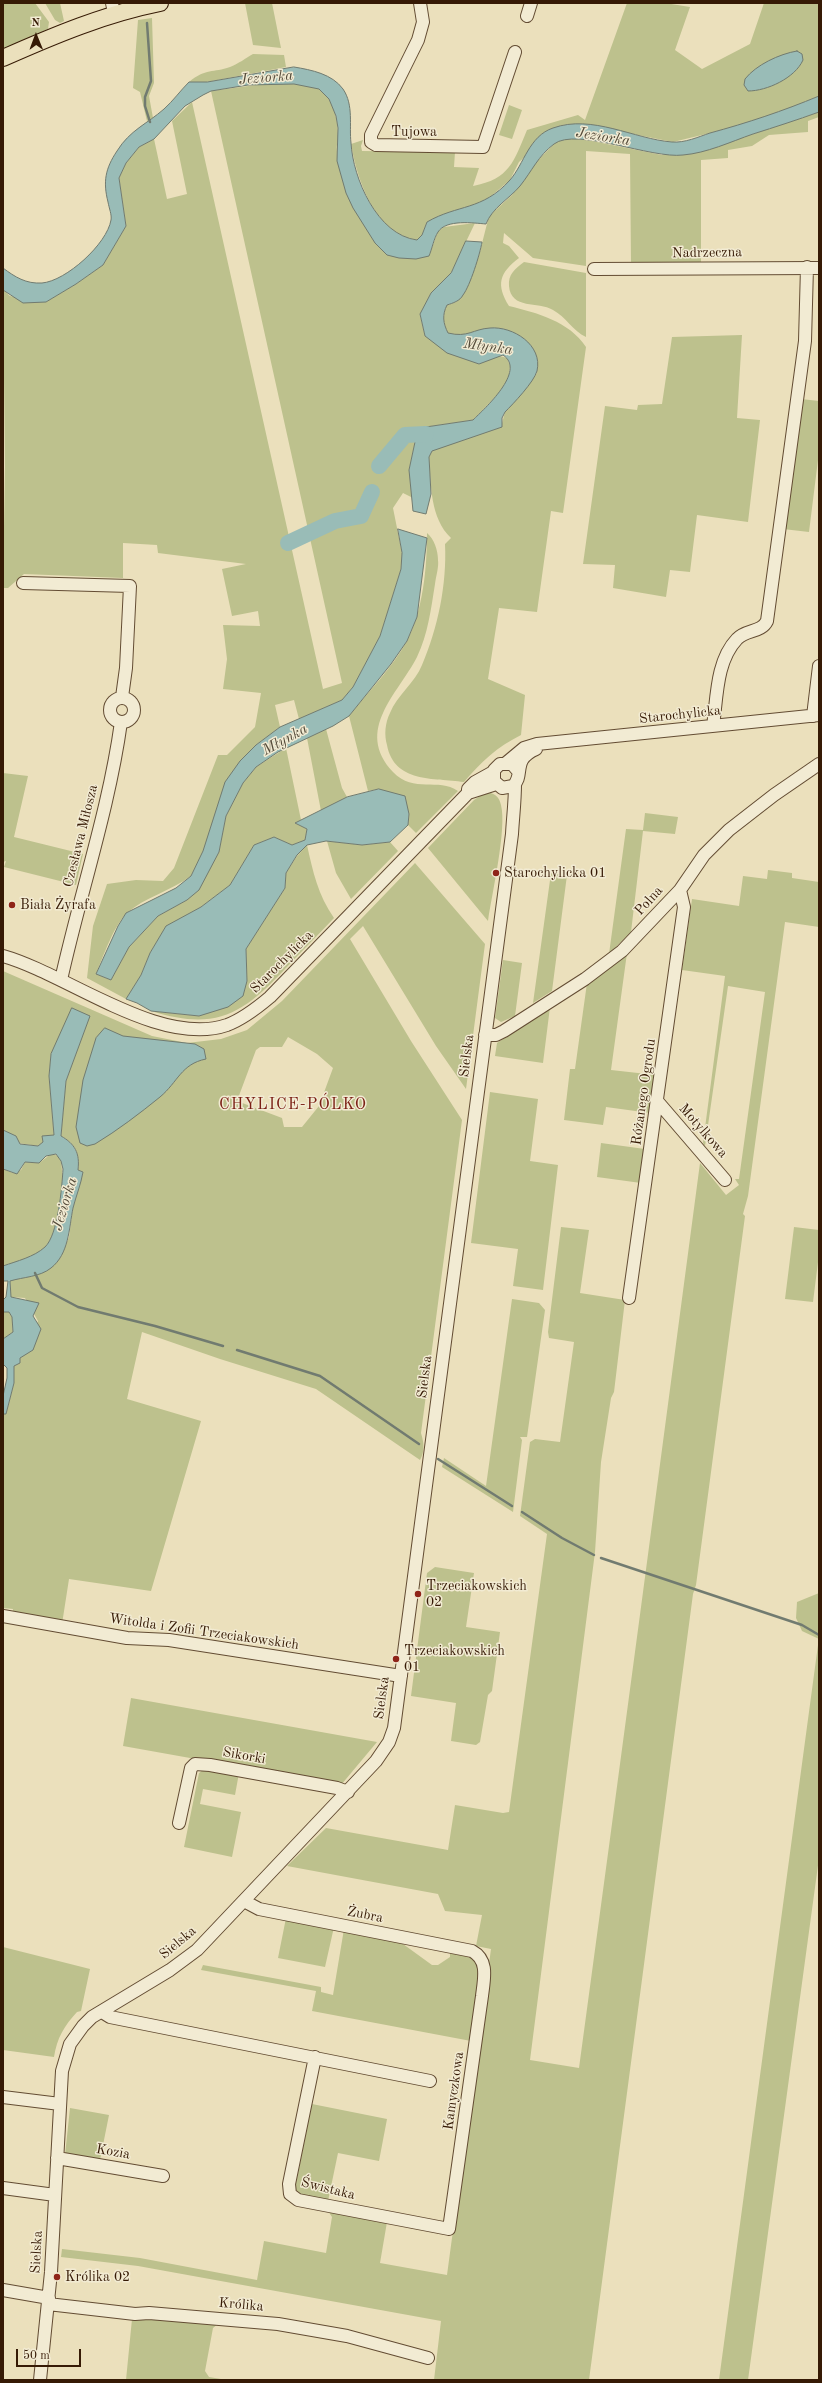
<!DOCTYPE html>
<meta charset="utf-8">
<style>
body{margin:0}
#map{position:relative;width:822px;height:2383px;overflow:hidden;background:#ebe0bc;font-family:"Old Standard TT",serif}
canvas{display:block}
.frame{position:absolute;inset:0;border:4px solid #361a05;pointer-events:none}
.north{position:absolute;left:16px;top:16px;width:40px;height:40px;-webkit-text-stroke:3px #f2ebd3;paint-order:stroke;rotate:359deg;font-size:11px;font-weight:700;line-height:16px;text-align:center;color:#361a05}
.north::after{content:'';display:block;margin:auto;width:14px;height:18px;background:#361a05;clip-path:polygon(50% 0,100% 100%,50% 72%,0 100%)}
.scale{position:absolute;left:16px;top:2349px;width:65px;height:18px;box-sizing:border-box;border:2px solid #361a05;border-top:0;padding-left:5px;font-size:12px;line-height:14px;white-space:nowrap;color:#361a05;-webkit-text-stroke:3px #f2ebd3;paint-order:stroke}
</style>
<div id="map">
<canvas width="822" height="2383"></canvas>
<div class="frame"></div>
<div class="north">N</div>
<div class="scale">50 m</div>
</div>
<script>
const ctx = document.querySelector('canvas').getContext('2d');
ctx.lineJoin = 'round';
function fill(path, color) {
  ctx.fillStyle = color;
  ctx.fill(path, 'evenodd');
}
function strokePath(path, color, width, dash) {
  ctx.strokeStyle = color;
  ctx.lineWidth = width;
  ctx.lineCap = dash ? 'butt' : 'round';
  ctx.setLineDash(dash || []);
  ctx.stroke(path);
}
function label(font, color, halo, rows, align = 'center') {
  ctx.font = font + ' "Old Standard TT",serif';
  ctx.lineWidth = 3;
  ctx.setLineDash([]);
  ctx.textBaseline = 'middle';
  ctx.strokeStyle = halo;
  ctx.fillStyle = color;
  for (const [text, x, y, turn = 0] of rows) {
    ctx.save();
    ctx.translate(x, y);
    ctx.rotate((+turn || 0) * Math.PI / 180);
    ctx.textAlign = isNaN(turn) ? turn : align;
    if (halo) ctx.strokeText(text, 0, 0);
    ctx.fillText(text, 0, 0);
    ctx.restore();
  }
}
const green = new Path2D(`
 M3,3h32l14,19 -1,7 -45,20z
 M45,3h15l4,18 -4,2 -5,-3z
 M245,3h27l9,45 -28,-3z
 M627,3h38l25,4 -15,43 27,19 48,-25 14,-41h55v93l-35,15 -53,17 -58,14 -76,-15 -18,-3 -17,1 -43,37 -9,18 -27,23 -56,19 -5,13 -5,5c-42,-5 -60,-61 -66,-96l12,-4 -2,6 1,5 93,1 -1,15 25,1 -6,18c37,-7 41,-25 54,-56l51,-15 7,5z
 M152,18l2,65 -5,13 4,22 -6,3 -7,-29 -7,-4 5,-68z
 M253,54l31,1 2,12 -79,15h-18c17,-14 24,-9 41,-15 8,-3 16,-9 23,-13z
 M271,83c14,1 36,-2 48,6 15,10 19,31 19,47 0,5 -2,10 -1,15 9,35 24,78 50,104l42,1 9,-25 6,-4 31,-4 -24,50 -20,20 -11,22 5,21 82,22 3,8 -1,12 -10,15 -26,27 -54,8 -6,9 2,5 -6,28 4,28 -10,-5 -10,15 9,45 -1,16 -21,67 -27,51 -11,13 -43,19 -5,-19 -19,5 5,22 -24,18 -65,131c-20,15 -46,21 -64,37 -13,12 -24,44 -31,61l15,6 18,-33 29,-31 29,-16 32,-48 7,-36 17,-33 13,-16 30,-19 15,72 -6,3 12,6 -2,11 -13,5 -18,-8 -20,8 -24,40 -29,22 -35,20 -16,26 -9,22 -15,24 -39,-21 6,-52 14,-42 29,-4 27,1 11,-13 44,-113h9l28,-28 6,-34 -38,-4 4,-30 -4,-34 37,1 -2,-15 -26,5 -10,-47 24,-5 -88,-11 -1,-8 -34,-2v35l-99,-4 -16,14h-5l2,-122 -2,-176 7,6 36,6 30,-18 27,-19 23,-39 -7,-48 7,-15 13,-16 15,-8 13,60 20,-5 -15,-73 20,-19 131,587 19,-6 -131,-592z
 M509,105l13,5 -10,29 -13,-4z
 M819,112v5l-11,4v11l-39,3 -17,11 -24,4v8l-27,2v106l-70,-1 -1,-111 -44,-3v115l-53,-8 -29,-25 -1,10 6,3 10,12c-20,15 -23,27 -10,48 28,7 60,15 77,41l-23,166 -12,-2 -14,101 -38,-4 -11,71 37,16 -4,40c-24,12 -40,27 -57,47 -30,-4 -70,1 -77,-37 -3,-10 -2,-22 3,-32 7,-18 25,-30 32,-48 16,-37 25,-81 23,-121l6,-6c-21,-20 -20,-53 -22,-81l3,-7 69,-23 4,-15 32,-39 -63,-40 -12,3 -14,-2c-5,-11 -6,-19 -1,-29l9,-3 23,-47 10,-39 23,-21 21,-30 23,-23 13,-4 23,3 70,14 91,-21z
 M524,262l62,11v64c-13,-6 -20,-20 -33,-27 -15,-9 -42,0 -44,-24 -1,-12 6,-17 15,-24z
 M742,335l-5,83 23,2 -12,102 -51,-7 -7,57 -20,-2 -4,27 -53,-9 2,-23 -32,-1 22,-158 32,4 1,-5 24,-1 10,-67z
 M801,399l18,2v51l-10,80 -26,-3z
 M427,533c7,6 11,17 11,27 1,7 -2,16 -3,24 -4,25 -7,50 -18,73 -19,37 -63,73 -24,115 21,22 45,5 65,19l-42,42 -8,-8 1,-11 -30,-25 -11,2 -19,-75c19,-24 43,-48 58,-75 16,-31 20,-73 20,-108z
 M326,729l16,59 5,9 -26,14 -14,-73z
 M3,773l25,3 -14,61 69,17 -7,31 -72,-18 2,-6 -3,1z
 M486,792c8,1 13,4 15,13 6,24 -9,88 -13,116l-60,-73 46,-48z
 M645,813l33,4 -3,17 -32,-3 -12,101 -22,22 17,-125 17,1z
 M327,841l35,4 28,-3 8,9 -47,48 -15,-26z
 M307,845c6,27 11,50 27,73 -16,17 -33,34 -49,51 -43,46 -70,62 -134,42l48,5 48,-35 -1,-32 39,-61 1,-15 11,-17z
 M415,863l70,81 -19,145 -30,-43 -73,-120 -13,13 61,102 51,79 -41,313c3,10 4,18 -1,27l-104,-71 -96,-30 -78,-27 -15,67 74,22 -50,170 -82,-12 -7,45 -50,-9 1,-6 -10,-1v-194h3l8,-31v-17l10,-13 14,-32 -13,-23 -14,-1 -1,-17 23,-4 27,-18 9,-21 4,-30 10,-35 -5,-2c2,-16 -2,-26 -17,-34l5,-55 23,-65 -38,38 -2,22 5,59 -16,11 -20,-3 -1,-4 -14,-9v-159l149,65 35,7 34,-4 26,-9 35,-29zM288,1037l29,17 16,14 -14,38 -17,21h-18l-2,-9 -45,-17 19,-51 4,-3h22z
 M768,870l24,3v5l27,4v45l-34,-5 -37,274 -5,18 2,2 -49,369 -3,9 -104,786h-155l7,-59 -303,-55 -77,-9 1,-8 78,9 117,22 7,-39 62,12 6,-36 -4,-6 59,11 -7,41 67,12 44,-326 -15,-3 6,-31 -37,-4 -7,-17 -151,-28 39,-38 122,22 7,-45 48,8 6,-1 38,-278 -27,-18 10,-74 5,-3 25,3 14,-100 -25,-4 -1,-6 13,-105 28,3 -9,63 45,7 -11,92 -3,6 -10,64 -6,90 -65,508 49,8c41,-302 81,-603 121,-905l26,32 13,-10 -4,-6h4l26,-187 -37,-6 -23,160 -2,-3 22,-167 -43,-6 10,-71 47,7 4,-30 24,3z
 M551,873l16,2 -15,116 -19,12z
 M627,953l-16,117 45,5 -6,38 -44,-6 -3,18 -39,-5 6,-51h5l12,-86z
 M503,960l19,3 -7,53 -14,6 -6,-4z
 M550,1007l-7,56 -48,-7 2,-13z
 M490,1092l48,7 -8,62 28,4 -15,125 -30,-4 5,-37 -47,-6z
 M601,1143l44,6 -4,34 -44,-6z
 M51,1154l8,2c8,16 0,74 -12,89 -9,12 -30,17 -44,21v-97l10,4 8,-3 4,-8 14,1z
 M794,1227l25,3v24l-6,48 -28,-3z
 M512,1299l27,4 6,7 -18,127h-7l2,3 -9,72 -71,-45 2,-9 42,28z
 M3,1312h6l3,5 1,15 -10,7z
 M435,1567l39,6 -8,54 34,5 -8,59 -4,4 -8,47 -4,3 -25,-4 5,-38 -45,-7 16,-123z
 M819,1593v265l-71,522h-29l99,-735 1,-6 -17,-8 -6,-13 1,-16z
 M131,1698l246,44 -36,43 -218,-39z
 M206,1768l33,5 -4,22 -32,-6 -3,15 41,8 -9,45 -48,-10 15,-74z
 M286,1918l48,9 -9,40 -47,-9z
 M344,1929l61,12 -2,3 29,21h6l12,-8v-4l13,-2 17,13 -9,77 -159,-30 4,-20 -115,-21 2,-5 118,22v5l12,3z
 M3,1947l87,22 -9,42 -4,1c-13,14 -20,26 -23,45l-51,-7z
 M312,2104l75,15 -8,42 -41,-8 -10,48 -29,-6 -4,-7z
 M70,2108l39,7 -9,45 -35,-5z
 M132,2319l88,3 -7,6 -8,43 4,6 18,3h-101z`);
const water = new Path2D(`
 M797,51l5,3 1,6c-8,18 -36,31 -55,31l-4,-6 1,-6c11,-14 34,-25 52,-28z
 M294,67c18,3 38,7 49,22 11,16 6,37 8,54 2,35 26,92 66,97l5,-5 5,-13c31,-18 55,-11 83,-42 14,-16 19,-44 43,-52 39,-14 81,11 119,14 13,1 26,-5 38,-9 37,-10 73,-22 109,-37v16c-22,8 -44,15 -66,22 -23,8 -46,19 -70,21 -31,4 -107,-28 -129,-11 -16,12 -22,27 -34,42 -11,13 -28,22 -34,38 -12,-1 -40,-5 -48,8 -4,6 -6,17 -9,24l-13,3 -17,-1 -12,-3 -12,-12 -22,-35 -7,-15 -9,-32 1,-33 -2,-12 -7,-17 -10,-10 -25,-5 -46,1 -37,6 -8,4 -18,11 -31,33 -15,8 -13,16 -7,15 7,48 -23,39 -27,19 -30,18 -23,1 -20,-13v-22c12,9 23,16 39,15 24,-2 65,-39 69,-63 1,-5 -2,-12 -3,-18 -5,-20 -3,-33 9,-51 13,-21 30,-27 47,-42 9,-8 16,-18 25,-27h18z
 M466,241l16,1c-2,12 -12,44 -19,53 -3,6 -10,8 -16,10 -5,10 -4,18 1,28 20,5 25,-4 42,-5 23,-2 53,17 47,43 -3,11 -24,33 -32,41l-3,6v9l-70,24 -3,6 2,37 -5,20 -13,-3 -4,-41 6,-28 -2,-5 6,-9 54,-8c11,-11 54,-49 30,-65l-24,9 -32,-11 -22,-17 -5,-22 11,-21 20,-20z
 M398,529l29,9 -10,79 -10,24 -16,23 -42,52 -16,10 -55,26 -22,15 -13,16 -17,33 -7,36 -20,38 -12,10 -29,16 -29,31 -18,33 -15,-6 22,-48 8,-13 50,-25 15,-12 12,-25 22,-69 15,-21 16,-16 24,-18 62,-27 11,-13 27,-51 21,-67 1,-16z
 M379,789l26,7 4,18 -1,11 -18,17 -28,3 -36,-4 -19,4 -10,10 -11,18 -1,15 -39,61 1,32 -4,15 -15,11 -29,9 -48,-5 -14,-8 -11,-4 15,-24 9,-22 16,-27 35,-19 29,-22 24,-40 20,-8 18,8 13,-5 2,-11 -12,-6 52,-26z
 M72,1008l18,8 -24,65 -5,55c14,8 19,17 17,34l5,2c-2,12 -7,24 -10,36 -4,20 -4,46 -22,60 -11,9 -28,9 -41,13l1,16 28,6 -6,13 8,13 -8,21 -13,8v5l-6,3v17l-8,31h-3v-18l4,-18v-10l-4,-4v-25l10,-7 -1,-15 -3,-5h-6v-12l3,-3 2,-16h-5v-15c14,-5 31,-9 42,-19 13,-12 17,-60 18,-78l-2,-8 -5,-7 -10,2 -7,7 -14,-1 -8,12 -14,-5v-39l13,6 4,8 18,2 5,-4 -1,-6 12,-1 -5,-59 2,-22z
 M105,1028l18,8 72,8 9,5 2,10c-25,5 -28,23 -46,38 -21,17 -42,33 -65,47l-8,2 -7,-3 -4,-16 7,-47 13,-42z`);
const stream = new Path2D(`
 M147,23l4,58 -6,16v9l5,16
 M35,1273l7,15 36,19 77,19 68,20
 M237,1350l83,26 99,68
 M438,1459l74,47
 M522,1512l40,26 32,17
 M601,1558l201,67 17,10`);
const river = new Path2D(`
 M379,466l26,-31 21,-1
 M288,543l47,-22 26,-5 11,-24`);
const minor = new Path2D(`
 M112,3l2,10
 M420,3l3,19 -5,18 -47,95v7l5,3 107,2 32,-95
 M527,16l4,-13
 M594,269l225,-1
 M23,583l107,3 -4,82 -4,29
 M110 710a12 12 0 1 1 24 0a12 12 0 1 1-24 0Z
 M813,716l6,-50
 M713,726c4,-28 3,-65 24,-87 9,-10 24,-6 30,-18l38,-280 2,-74
 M506,763l18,-15 13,-4 282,-29
 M518,771l-6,-7h-12l-6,6v11l8,7 11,-2c12,-11 -2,-26 23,-37
 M468,793v-4l7,-7 18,-10
 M3,956c64,18 157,92 224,69 16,-6 30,-17 43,-28l198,-204 28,-9
 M61,980c19,-86 48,-171 60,-258
 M485,1035h11l8,-4 81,-52 37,-28 58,-61 24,-35 25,-25 45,-35 45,-31
 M658,1102l67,78
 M629,1298l55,-391 -4,-17
 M3,1616l124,22 42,2 232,36
 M179,1823l12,-55 4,-4 15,1 127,23 11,4
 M244,1901l15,8 213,42c17,9 12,28 10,45l-33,233 -151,-29 -8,-6 -1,-10 26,-127
 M102,2012l8,5 320,64
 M3,2097l57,7
 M57,2158l106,18
 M3,2188l52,7
 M3,2290l46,8
 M48,2304l87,10 14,-1 129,11 69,12 81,22
 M40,2380l11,-108 11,-201 8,-27 13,-18 9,-9 78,-47 27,-20 179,-189 13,-19 5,-14 118,-894c1,-18 3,-32 3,-50`);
const major = new Path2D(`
 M3,58c52,-23 102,-44 157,-55`);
const markers = [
 [496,873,4,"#8f2418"],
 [12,905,4,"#8f2418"],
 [418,1594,4,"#8f2418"],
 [396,1659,4,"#8f2418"],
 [57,2277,4,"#8f2418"]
];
const streetNames = [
 ["Tujowa",414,132],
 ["Nadrzeczna",707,253,-1],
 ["Starochylicka",680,715,-6],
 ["Czesława Miłosza",81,836,-76],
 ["Polna",649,901,-48],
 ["Starochylicka",282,962,-45],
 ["Sielska",467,1056,-83],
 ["Różanego Ogrodu",644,1092,-82],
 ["Motylkowa",703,1131,49],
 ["Sielska",425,1377,-83],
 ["Witolda i Zofii Trzeciakowskich",204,1632,8],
 ["Sielska",382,1698,-82],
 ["Sikorki",244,1756,10],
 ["Żubra",365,1915,11],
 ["Sielska",178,1943,-40],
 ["Kamyczkowa",454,2091,-82],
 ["Kozia",113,2152,10],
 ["Świstaka",328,2189,14],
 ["Sielska",37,2252,-87],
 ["Królika",241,2305,5]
];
const poiNames = [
 ["Starochylicka 01",504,873],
 ["Biała Żyrafa",20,905],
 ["Trzeciakowskich",426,1586],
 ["02",426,1602],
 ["Trzeciakowskich",404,1651],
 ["01",404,1667],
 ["Królika 02",65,2277]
];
const waterNames = [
 ["Jeziorka",266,78,-5],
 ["Jeziorka",603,137,9],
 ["Młynka",488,347,8],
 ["Młynka",285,740,-29],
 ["Jeziorka",65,1204,-73]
];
const quarterNames = [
 ["CHYLICE-PÓLKO",293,1105]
];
fill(green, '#bdc18d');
fill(water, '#99bcb7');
strokePath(water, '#717b70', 1);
strokePath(stream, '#717b70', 2.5);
strokePath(river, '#99bcb7', 16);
strokePath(minor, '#634c33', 14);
strokePath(major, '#361a05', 18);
strokePath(minor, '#f2ebd3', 12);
strokePath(major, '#ebe0bc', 16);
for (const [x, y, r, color] of markers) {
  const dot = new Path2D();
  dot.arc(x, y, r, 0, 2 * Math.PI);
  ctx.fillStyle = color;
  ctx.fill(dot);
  strokePath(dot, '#f2ebd3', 1.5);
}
label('14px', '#361a05', '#f2ebd3', streetNames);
label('14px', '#361a05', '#f2ebd3', poiNames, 'left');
label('italic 15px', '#544b3a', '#f2ebd3', waterNames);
ctx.letterSpacing = '1px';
label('16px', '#7a1f14', '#f2ebd3', quarterNames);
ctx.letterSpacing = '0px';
</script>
